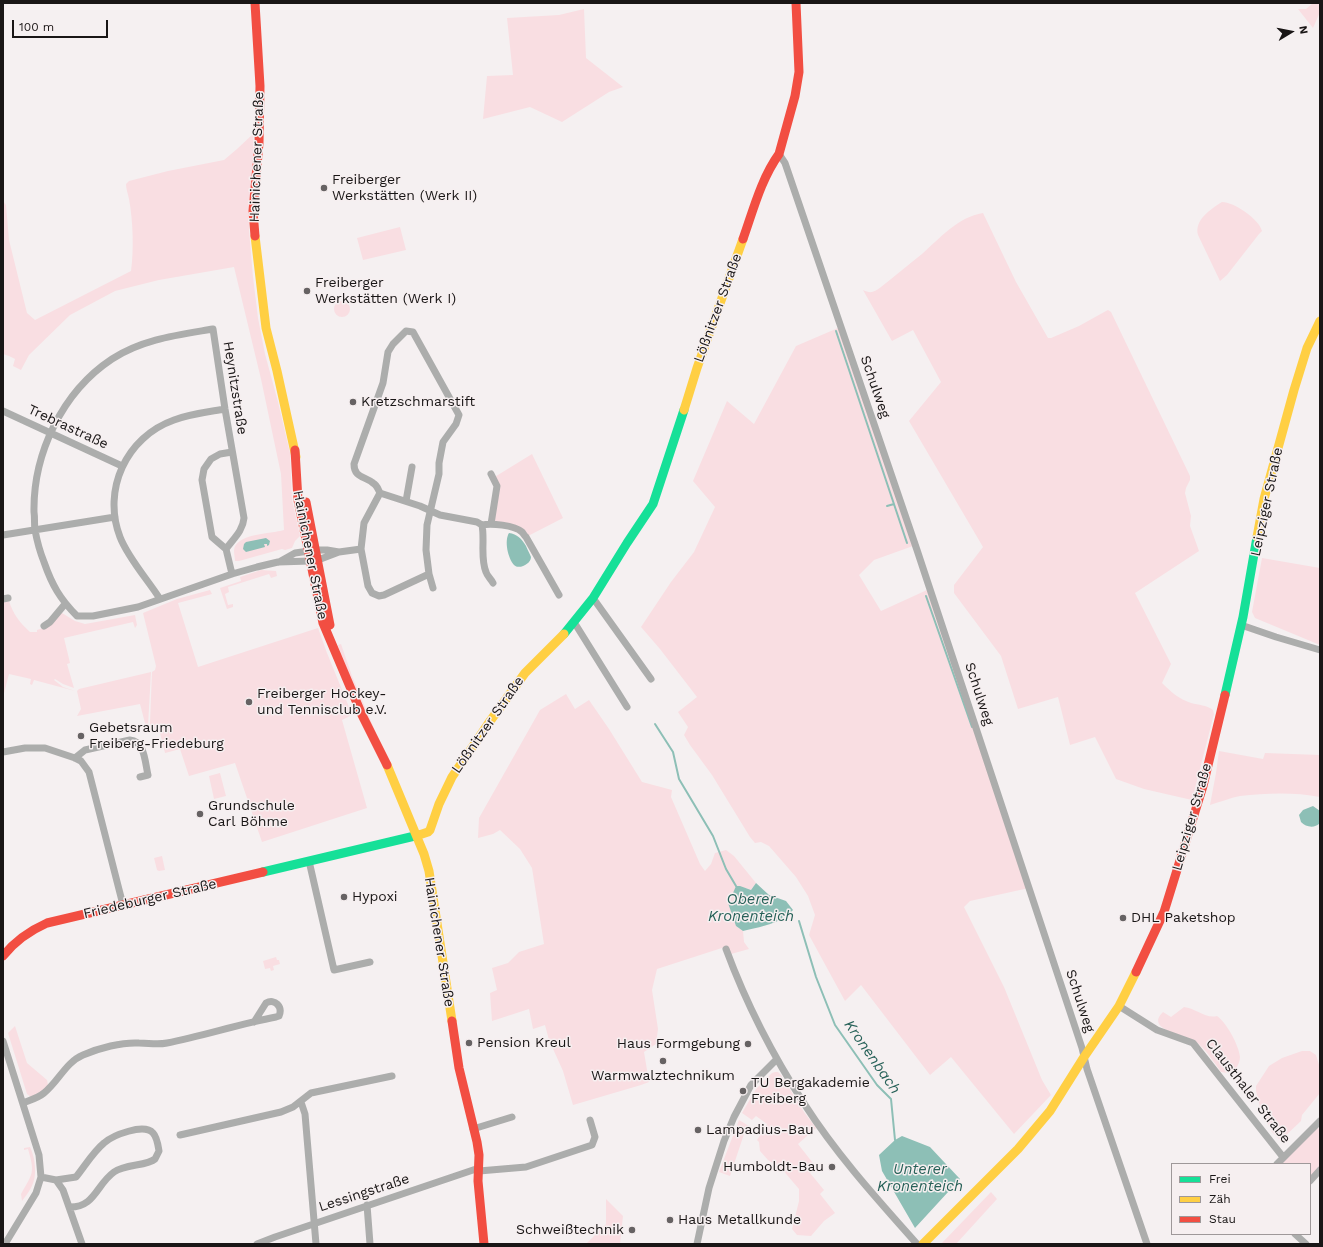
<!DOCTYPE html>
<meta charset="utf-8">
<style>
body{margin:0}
#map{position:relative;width:1323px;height:1247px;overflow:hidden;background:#f5f0f1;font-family:"Work Sans",sans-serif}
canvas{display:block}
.frame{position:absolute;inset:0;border:4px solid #191616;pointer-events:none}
.legend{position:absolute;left:1171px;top:1163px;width:140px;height:72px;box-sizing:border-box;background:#f6eff0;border:1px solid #9e9899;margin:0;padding:5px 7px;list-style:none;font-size:12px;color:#191616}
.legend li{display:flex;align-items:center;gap:8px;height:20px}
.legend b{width:20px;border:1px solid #9e9899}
.north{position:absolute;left:1271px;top:12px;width:40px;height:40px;-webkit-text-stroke:3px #f6eff0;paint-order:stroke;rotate:80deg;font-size:11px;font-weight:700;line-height:16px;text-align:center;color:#191616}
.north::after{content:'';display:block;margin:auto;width:14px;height:18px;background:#191616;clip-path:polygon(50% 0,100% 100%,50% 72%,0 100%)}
.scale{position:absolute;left:12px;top:20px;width:96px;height:18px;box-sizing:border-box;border:2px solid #191616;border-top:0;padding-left:5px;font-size:12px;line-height:14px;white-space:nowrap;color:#191616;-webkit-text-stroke:3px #f6eff0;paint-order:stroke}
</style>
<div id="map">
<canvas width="1323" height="1247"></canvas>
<div class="frame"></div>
<ul class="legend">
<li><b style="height:5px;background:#16e098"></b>Frei</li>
<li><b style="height:5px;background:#ffcf43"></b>Zäh</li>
<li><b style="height:5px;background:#f24e42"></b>Stau</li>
</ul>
<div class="north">N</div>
<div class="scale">100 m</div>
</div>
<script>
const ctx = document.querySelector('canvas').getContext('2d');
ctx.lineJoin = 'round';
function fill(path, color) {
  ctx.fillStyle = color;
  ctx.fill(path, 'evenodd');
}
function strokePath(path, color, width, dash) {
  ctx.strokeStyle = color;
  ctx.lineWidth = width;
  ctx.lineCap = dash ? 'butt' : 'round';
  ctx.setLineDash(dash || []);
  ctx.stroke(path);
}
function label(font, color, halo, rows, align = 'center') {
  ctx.font = font + ' "Work Sans",sans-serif';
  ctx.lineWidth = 3;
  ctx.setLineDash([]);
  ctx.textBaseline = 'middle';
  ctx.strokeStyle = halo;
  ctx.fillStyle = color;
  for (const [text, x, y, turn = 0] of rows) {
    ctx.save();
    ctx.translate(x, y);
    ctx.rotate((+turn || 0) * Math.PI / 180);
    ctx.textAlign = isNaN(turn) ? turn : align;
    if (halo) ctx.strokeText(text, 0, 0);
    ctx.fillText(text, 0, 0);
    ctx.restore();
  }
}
const green = new Path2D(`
 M1313,3h7v9l-7,16 -15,-19h8z
 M584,9l2,49 37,29 -14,5 -47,30 -32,-15 -47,12 4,-43 26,-1 -6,-57 52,-3z
 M253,134l1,22 -5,48v26l4,47 5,41 7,36 13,48 12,51 2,47 8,36 -5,5 -3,7 -7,2 -3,-1 -43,12h-4c0,-3 -1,-7 -1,-10 1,-18 37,-17 50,-21l-3,-56 -20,-95 -27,-112 -75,13 -44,11 -45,24 -41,40 -8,15 -8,-4 2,-7 -6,-3 -6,-2v-153l3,4 3,35 18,73 8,7 96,-49c3,-21 2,-51 -2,-72 -1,-5 -3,-10 -3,-15l3,-3 39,-10 56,-11 13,-11z
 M1222,202c12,0 37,17 40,29l-3,3 -32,41 -7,6 -22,-46c-4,-15 13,-26 24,-33z
 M983,213l33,69 32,56h3l28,-12 27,-15 2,-1 3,2 79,164v4l-4,8 -1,5 6,23 -1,10 9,25 -64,42 36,71 -9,19c9,9 17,16 29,20 8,2 15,2 22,7l1,4 -22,86 -48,-11 -28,-10 -21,-42 -25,8 -12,-48 -40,12 -17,-53 -47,-63v-8l29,-38 -74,-126 32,-39 -28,-52 -21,11 -29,-51c8,4 11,2 18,-3 14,-11 27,-22 41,-33 18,-16 36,-37 61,-41z
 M400,227l6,23 -43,10 -6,-22z
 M334 309a8 8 0 1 1 16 0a8 8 0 1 1-16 0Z
 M838,328l75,218 -39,14 -15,15 22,36 46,-21 102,298 -59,13 -6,6 40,80 38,93 9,15 -37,39 -63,-77 -21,18 -69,-90 -16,16 -36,-66 6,-20 -7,-19 -12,-19 -27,-31 -8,-4 -6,1 -5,-6 -38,-62 -22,-30 -6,-10 4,-8 -10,-15 19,-15 -37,-48 -19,-22 30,-45 23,-30 21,-45 -22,-26 34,-80 27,23 42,-78z
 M532,454l31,64 -35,18 -7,-5 -30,-7 6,-37 -4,-9z
 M1262,558l58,10v77l-65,-27 -3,-6z
 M261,570l15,1 1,5 -6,2 -2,-4 -41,13 1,5 -4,2 3,11 5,-1v3l-6,2 -7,-21 21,-7 -1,-4z
 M210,590l2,4 -34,9 20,64 120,-39 9,25 24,59 -1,4 -8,4 25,88 -105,34 -27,-79 -46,13 -9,-27 -15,4 -6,-24 -12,3 2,-2 1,-7 2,-51 3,-2 1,-4 -13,-53 34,-14z
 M9,601c4,13 11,22 21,31h7v-2l6,-2 19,-15 13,8 10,3 50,-9 2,10 -2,3 -2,-6 -69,16 6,25 -3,1 7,24 -11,-4 -8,-5 -1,1 9,7 12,4 -41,-11 -2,5 -2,-1 1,-5 -22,-5 -6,23v-95z
 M341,644l11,32 24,57 -2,1 -33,-77 -3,-12z
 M151,672l-3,54 -2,1 -6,-23 -63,12 4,-7 -4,-18 2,-2z
 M566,694l9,15 14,-9 20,29 33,53 30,8 -1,7 29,67 5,7 6,-7 4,-11 11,-3 8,6 22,27 -5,7 -5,-2 -14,14 4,24 7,5 1,11 5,7 -18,5 -3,-8 -71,23 -5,21 6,39 -2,15 -12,8 5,30 -8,3 -68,20 -10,-34 -14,-31 -4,-15 -12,4 -4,-20 -37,12 -2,-28 7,-3 -5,-22 16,-5 11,-11 25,-8 -12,-76 -12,-19 -20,-19 -7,4 -15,4 1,-20 61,-108z
 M1219,751l44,8 2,-6 55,2v42c-25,-5 -54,-4 -80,-1 -10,2 -20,6 -30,9l6,-32z
 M220,773l6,23 -12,3 -5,-23z
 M162,856l3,14 -6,1 -2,-1 -3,-12z
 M276,957l1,3h2l1,4 -7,2 1,4 -3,1 -1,-3 -5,1 -2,-8z
 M1184,1007c11,1 22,12 33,9 9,6 22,29 23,41 0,4 -2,8 -4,12l-8,4 -7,-1c-7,-10 -17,-25 -26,-31 -9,-6 -51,-11 -32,-29l8,5z
 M15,1026l12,37 20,17 1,5 -4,5 -13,7 -4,-3 -19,-61z
 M1302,1051h8l6,4 4,13v25l-18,22 -1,6 -19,18h-3l-7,-7 -12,-25 -4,-16v-5l13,-20 13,-8z
 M775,1072h3l3,3 23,37 12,16 -18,16 18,23 -6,6 14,17 -4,4 15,19 -11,8 -13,15 -14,-1 -5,-6 7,-28v-12l-18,-21 -13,-8 -8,-9 -1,-9 -2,-2 10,-16 -11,-8 -4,4 -10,-7 14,-24 16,-16z
 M739,1120l10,6 -5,8 -14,42 -11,-4z
 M1316,1126l4,4v40l-10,11v-17h-33z
 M30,1147c2,4 3,8 4,12 3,19 0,27 -12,42l-1,-7c12,-21 14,-21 7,-45l-4,1v-2z
 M991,1192l6,7 -41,45h-15z
 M606,1199l17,17 -3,28h-34l20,-20z`);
const water = new Path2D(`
 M509,533c8,1 13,6 17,13 1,3 4,8 5,11 0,7 -12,13 -17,8 -6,-7 -10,-24 -5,-32z
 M266,538l4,3 -1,4 -2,1v-2h-3l1,3 -19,5 -3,-3 1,-5 2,-2z
 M1313,806l7,5v12c-6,6 -14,4 -19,-1l-2,-7 4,-5z
 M756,883l13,12 17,6 7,9c-12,14 -34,17 -50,21l-7,-5 -8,-23 4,-1 3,-3 -2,-6 3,-7h4l11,4z
 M902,1136l28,11 30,32 -45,49 -33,-57 -3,-16 16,-15z`);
const stream = new Path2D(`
 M836,331l71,212
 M887,506l7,-2
 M926,596l46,131
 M655,724l18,28 6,27 34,57 13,33 10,17
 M799,921l17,56 19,48 42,60 14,14 4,41`);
const street = new Path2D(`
 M779,154l6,9 132,387 165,498 5,21 60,175
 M3,411l119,55
 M406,501l6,-34
 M491,524l6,-38 -6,-12
 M482,525c3,15 -2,33 4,47 1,4 5,7 7,11
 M3,535l112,-18
 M226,549l-14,-12 -10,-57 2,-11 7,-10 9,-5 12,-2
 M361,549l3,-26 16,-30
 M316,550h11l12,2
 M318,560l21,-8 22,-3 7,37 4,7 7,3 5,-1 45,-21 -3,-24 1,-25 12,-51v-11l4,-21 13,-18 3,-9 -46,-83 -7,-1 -13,13 -5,8 -5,31 -29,81c0,14 11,12 19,19 4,2 5,6 7,10l40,13 20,9 37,7 5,3c9,-2 32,0 40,7 1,1 2,3 4,5l33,58
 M279,562l16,-9 14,-2
 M232,574l-6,-25c7,-10 17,-18 18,-31l-19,-109 -12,-80c-35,6 -70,10 -101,30 -50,33 -79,95 -78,153 1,6 0,12 1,18 2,11 5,22 9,32 8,23 16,37 33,54h16l45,-9 94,-33 25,-7 21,-5 32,-1
 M429,574l4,14
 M593,598l58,81
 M3,599l5,-1
 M160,599c-12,-19 -32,-41 -40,-62 -18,-47 6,-100 54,-117 16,-6 34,-8 51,-11
 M574,622l53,85
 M1241,625l35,12 44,13
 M44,626l6,-4 15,-18
 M3,752l22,-4h20l30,10 6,3 8,11 34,133
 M75,758l10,-8 45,-10c15,1 15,23 18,35l-8,2
 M309,861l25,109 36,-8
 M726,949c20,54 47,107 79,156 32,50 73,95 112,139
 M1119,1006l38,24 36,13 90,114
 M3,1041l36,114 2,22 -5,16 -31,51
 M301,1102l4,12 11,130
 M23,1103c7,-3 15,-5 21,-10 14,-11 22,-31 39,-38 16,-7 39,-13 56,-12 10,0 18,2 28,0 36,-7 72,-19 109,-26l3,-1c4,-9 -4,-18 -13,-13l-12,19
 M473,1129l39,-12
 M180,1135l101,-23 12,-5 18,-14 81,-17
 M1277,1164l43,-43
 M479,1171l47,-4 66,-22 3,-8 -5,-17
 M41,1177l15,3 7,10 19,54
 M56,1180l20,-3c9,-11 17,-25 28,-34 9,-8 40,-20 49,-10 4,4 5,12 6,18 -1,2 -3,6 -4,8 -8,7 -30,5 -41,13 -18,13 -19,35 -44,35
 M1310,1181l10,-11
 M367,1205l3,39
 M1295,1234l11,10
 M257,1244l18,-7 204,-69
 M697,1244l12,-56 15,-47 10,-24 17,-32 26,-26`);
const fast = new Path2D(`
 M564,634l29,-36 34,-55 26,-39 31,-94
 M1225,695l18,-78 14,-80
 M263,872l156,-37`);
const slow = new Path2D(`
 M255,236l11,92 11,43 19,86
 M684,410l13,-42 46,-129
 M1257,537l7,-38 30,-109 13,-42 13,-27
 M387,765l37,89 5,17 23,150
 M419,835l9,-3 2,-2 9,-26 13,-27 36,-53 37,-51 39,-39
 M923,1244l95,-95 32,-38 34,-54 35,-51 17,-34`);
const jam = new Path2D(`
 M255,236l-2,-25 6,-68 1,-57 -5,-83
 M743,239c10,-28 18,-60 36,-85l16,-58 4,-24 -3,-69
 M295,450l3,50 25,123 39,92 25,50
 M306,502l24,123
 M3,956c12,-15 26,-25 44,-33l216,-51
 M1136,972l28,-60 39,-126 22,-91
 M452,1021l7,47 18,74 2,13 -1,26 6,63`);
const markers = [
 [324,188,4,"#666263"],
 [307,291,4,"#666263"],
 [353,402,4,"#666263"],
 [249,702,4,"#666263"],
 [81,736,4,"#666263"],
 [200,814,4,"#666263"],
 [344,897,4,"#666263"],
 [1123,918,4,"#666263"],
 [469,1043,4,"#666263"],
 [748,1044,4,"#666263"],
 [663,1061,4,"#666263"],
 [743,1091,4,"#666263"],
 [698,1130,4,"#666263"],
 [832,1167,4,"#666263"],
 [670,1220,4,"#666263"],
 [632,1230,4,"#666263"]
];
const streetNames = [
 ["Hainichener Straße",257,157,-88],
 ["Lößnitzer Straße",718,308,-70],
 ["Schulweg",875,387,71],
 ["Heynitzstraße",235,388,81],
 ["Trebrastraße",68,427,25],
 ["Leipziger Straße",1267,502,-78],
 ["Hainichener Straße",310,555,79],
 ["Schulweg",979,694,72],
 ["Lößnitzer Straße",488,725,-55],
 ["Leipziger Straße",1192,817,-74],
 ["Friedeburger Straße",150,899,-13],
 ["Hainichener Straße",439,942,81],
 ["Schulweg",1080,1001,72],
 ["Clausthaler Straße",1248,1091,52],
 ["Lessingstraße",364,1193,-18]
];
const poiNames = [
 ["Freiberger",332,180],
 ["Werkstätten (Werk II)",332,196],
 ["Freiberger",315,283],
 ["Werkstätten (Werk I)",315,299],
 ["Kretzschmarstift",361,402],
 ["Freiberger Hockey-",257,694],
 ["und Tennisclub e.V.",257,710],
 ["Gebetsraum",89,728],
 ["Freiberg-Friedeburg",89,744],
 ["Grundschule",208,806],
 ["Carl Böhme",208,822],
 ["Hypoxi",352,897],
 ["DHL Paketshop",1131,918],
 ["Pension Kreul",477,1043],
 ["Haus Formgebung",740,1044,"right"],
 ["Warmwalztechnikum",663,1076,"center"],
 ["TU Bergakademie",751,1083],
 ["Freiberg",751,1099],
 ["Lampadius-Bau",706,1130],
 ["Humboldt-Bau",824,1167,"right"],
 ["Haus Metallkunde",678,1220],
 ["Schweißtechnik",624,1230,"right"]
];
const waterNames = [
 ["Oberer",751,900],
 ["Kronenteich",751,917],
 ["Kronenbach",872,1057,55],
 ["Unterer",920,1170],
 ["Kronenteich",920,1187]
];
fill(green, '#f9dee2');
fill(water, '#8dbfb6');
strokePath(stream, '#8dbfb6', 2);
strokePath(street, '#acadac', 7);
strokePath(fast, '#16e098', 9);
strokePath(slow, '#ffcf43', 9);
strokePath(jam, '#f24e42', 9);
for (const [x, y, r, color] of markers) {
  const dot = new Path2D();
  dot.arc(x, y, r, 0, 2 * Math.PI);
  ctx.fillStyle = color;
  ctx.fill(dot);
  strokePath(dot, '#f6eff0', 1.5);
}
label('14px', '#191616', '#f6eff0', streetNames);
label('14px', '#191616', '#f6eff0', poiNames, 'left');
label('italic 15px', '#266158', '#f6eff0', waterNames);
</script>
